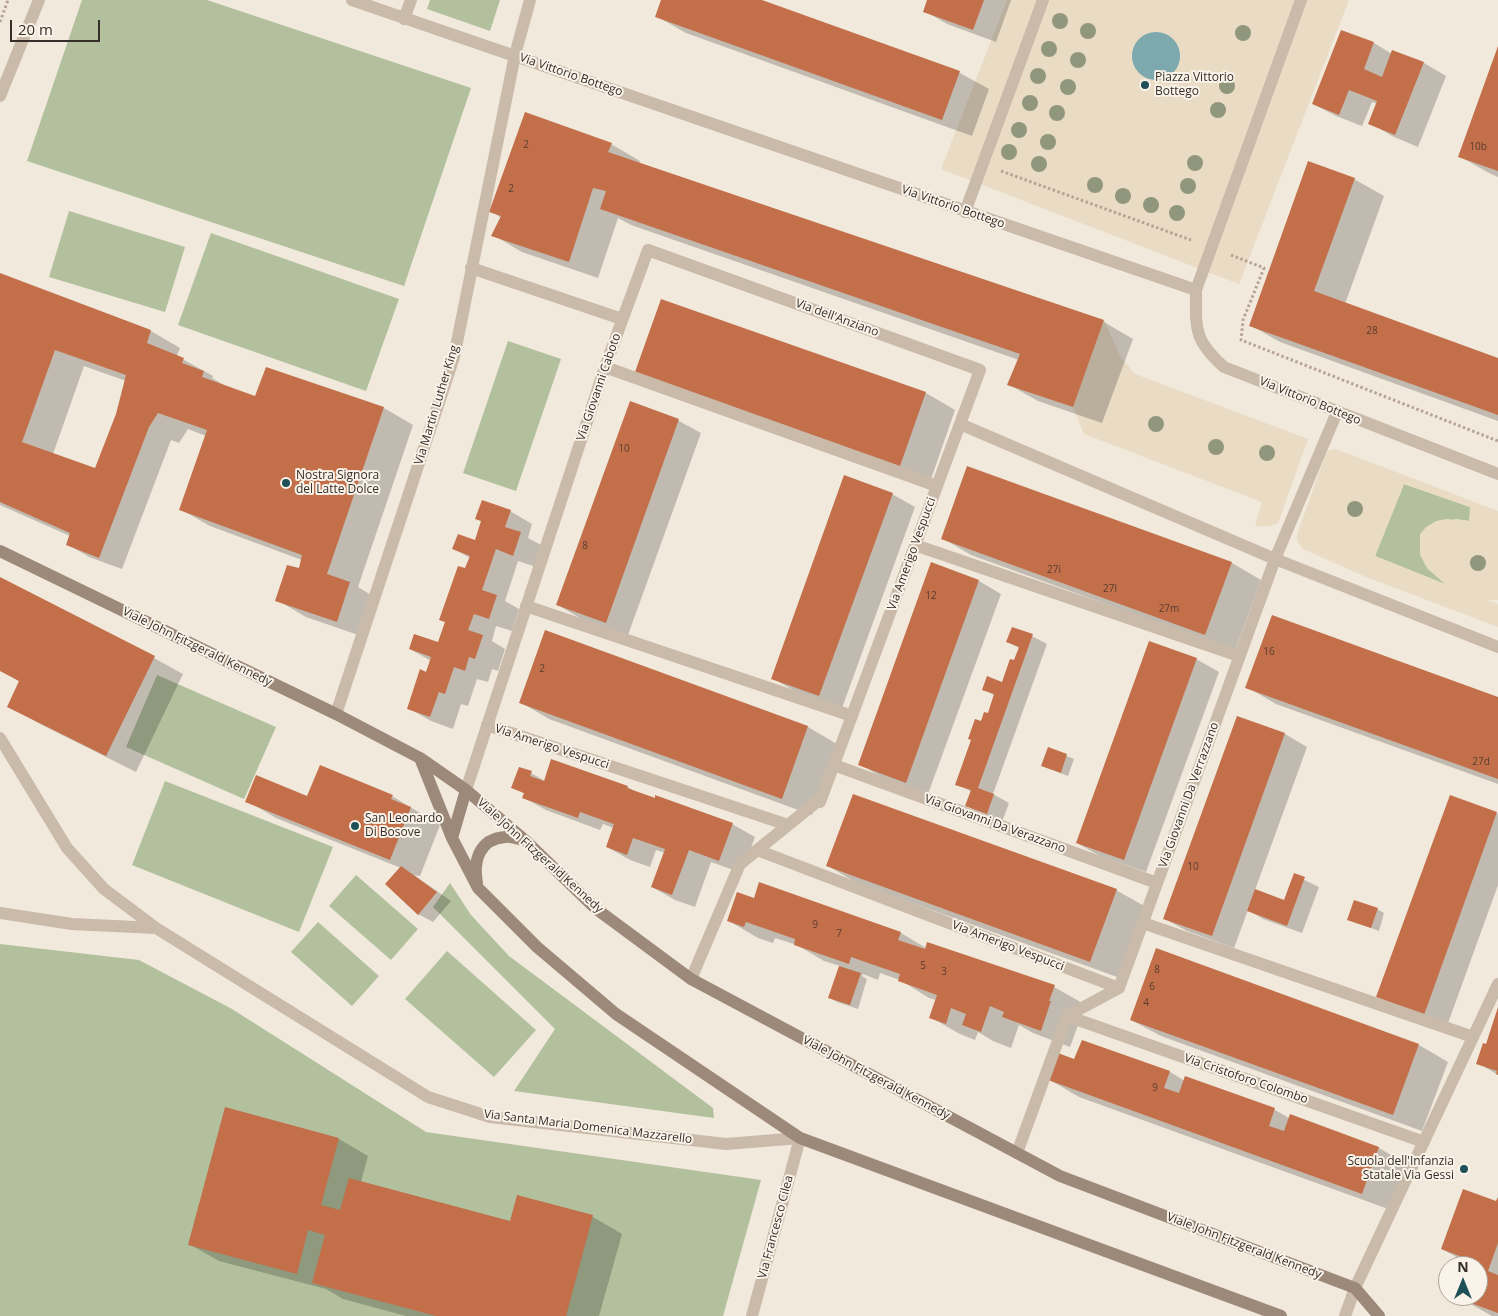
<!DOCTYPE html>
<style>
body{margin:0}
#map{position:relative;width:1498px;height:1316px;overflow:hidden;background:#f1e9dc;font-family:"Open Sans",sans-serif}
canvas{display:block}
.north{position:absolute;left:1438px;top:1256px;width:50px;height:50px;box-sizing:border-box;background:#f9f3e9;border:1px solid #aba49c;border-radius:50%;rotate:0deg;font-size:14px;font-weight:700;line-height:20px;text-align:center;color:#362e28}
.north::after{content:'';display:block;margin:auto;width:18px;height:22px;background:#1f4f57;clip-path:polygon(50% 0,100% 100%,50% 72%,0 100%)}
.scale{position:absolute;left:10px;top:20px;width:90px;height:22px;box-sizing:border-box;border:2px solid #362e28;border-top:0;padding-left:6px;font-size:15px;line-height:18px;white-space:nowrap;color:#362e28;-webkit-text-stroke:4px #f9f3e9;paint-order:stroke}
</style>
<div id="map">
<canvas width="1498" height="1316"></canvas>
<div class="north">N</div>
<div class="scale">20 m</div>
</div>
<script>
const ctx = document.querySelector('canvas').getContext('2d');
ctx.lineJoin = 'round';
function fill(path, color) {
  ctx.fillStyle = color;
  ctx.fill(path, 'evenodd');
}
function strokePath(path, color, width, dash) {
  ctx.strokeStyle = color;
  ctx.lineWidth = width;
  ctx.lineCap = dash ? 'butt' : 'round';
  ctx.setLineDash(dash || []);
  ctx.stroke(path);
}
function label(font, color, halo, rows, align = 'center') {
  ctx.font = font + ' "Open Sans",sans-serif';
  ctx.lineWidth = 4;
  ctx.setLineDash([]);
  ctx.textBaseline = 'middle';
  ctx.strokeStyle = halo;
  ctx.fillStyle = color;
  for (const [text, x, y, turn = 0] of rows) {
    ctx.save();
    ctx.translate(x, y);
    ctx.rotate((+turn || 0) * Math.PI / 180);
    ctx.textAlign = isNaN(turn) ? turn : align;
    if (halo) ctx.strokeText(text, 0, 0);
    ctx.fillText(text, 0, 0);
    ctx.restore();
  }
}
const green = new Path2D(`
 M82,0h125l264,88 -67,198 -377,-125z
 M430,0h70l-10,31 -63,-22z
 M69,211l116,36 -20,65 -116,-35z
 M211,233l188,66 -33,92 -188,-66z
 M508,341l53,18 -45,132 -53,-18z
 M1404,484l66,23v14l-15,-2 -28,49 20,17 -72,-29z
 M157,675l119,52 -32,72 -118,-52z
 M165,781l168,66 -34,85 -167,-67z
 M356,875l62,54 -27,31 -62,-54z
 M450,883l21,32 38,41 204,152 1,10 -200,-27 41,-62 -122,-122z
 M318,922l61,54 -27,30 -61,-54z
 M0,944l139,16 93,49 194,123 335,48 -38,136h-723z
 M447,951l89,79 -42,47 -89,-78z`);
const plaza = new Path2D(`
 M1007,0h342l-110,284 -298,-115z
 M1104,320l16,36 15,18 173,65 -30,84 -9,3h-14l7,-24 -178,-68 -11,-27z
 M1336,449l162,62v89h-10l10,4v23l-132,-50 -63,-28 -6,-8v-6l29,-82 3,-3zM1404,484l66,23 -1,14 -23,-2 -10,2 -10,6 -6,7v21l7,13 18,16 -70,-28z`);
const water = new Path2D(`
 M1132 56a24 24 0 1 1 48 0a24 24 0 1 1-48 0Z`);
const shadow = new Path2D(`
 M662,0h96l202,73 29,16 -17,47 -286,-103 -30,-17z
 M929,0h82l-15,42 -49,-18 -22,-13z
 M1342,31l32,12 18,11 1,-3 31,12 22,13 -28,71 -26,-11 -22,-13 7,-19 -5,-2 -10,24 -26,-10 -23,-12z
 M1498,49v128l-9,-4 -30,-17z
 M611,144l29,17 -1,3 465,158 29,17 -31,84 -64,-22 -30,-17 11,-24 -388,-135 -13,-7 -20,60 -76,-26 -29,-17 8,-17 -10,-7z
 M1354,179l30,17 -39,108 153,55v62l-218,-79 -30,-17z
 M0,274l151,57 29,17 -3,8 36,20 -1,2 21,12 23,8 10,-30 118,40 29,17 -55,162 21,13 -12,38 -61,-21 -29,-17 22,-30 3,-10 -92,-34 -30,-17 26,-73 -18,-7 -9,14 -8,-3 -49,129 -33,-12 -22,-13 3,-8 -70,-31zM84,366l42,15 -9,32 -21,57 -43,-16z
 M662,300l264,93 29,17 -25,72 -293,-110z
 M631,403l48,18 22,12 -73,202 -48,-17 -22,-13z
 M892,494l23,13 -73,201 -47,-17 -23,-13z
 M510,511l22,13 -4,14 15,8 -7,21 -18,-6 -13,40 14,8 -7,22 -16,-5 -4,15 13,8 -7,22 -6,-2 -4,13 -11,-3 -9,27 -7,-2 -8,25 -22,-8 -23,-13 23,-47 -21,-12 29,-5 7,-21 -5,-3 29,-62 -16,-9 22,-7z
 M942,538l290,25 29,17 -26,71 -264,-96z
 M0,578l154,80 29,16 -47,98 -98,-49 -29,-17 11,-24 -20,-12z
 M979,581l22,13 -73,200 -46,-17 -23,-13z
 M1013,628l19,8 15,8 -54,150 16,9 -7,19 -20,-8 -15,-8 5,-14 -15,-8 25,-62 6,-7 7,-19 -11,-7 18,-6 12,-21 5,-14 -11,-6z
 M546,632l262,95 29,17 -25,71 -263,-96 -29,-17z
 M1196,659l23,13 -73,200 -46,-16 -23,-13z
 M1247,687l251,11v86l-222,-80z
 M1237,718l48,16 22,13 -52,143 29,11 10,-26 25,12 -17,46 -39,-14 -15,-9 -14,38 -47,-17 -22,-12z
 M1049,749l25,10 -6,17 -25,-10z
 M552,761l76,26 8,5 96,32 23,13 -13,36 -31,-11 -16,45 -20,-7 -23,-13 13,-34 -9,-3 -6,17 -20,-7 -23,-13 7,-19 -11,-4 -3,6 -54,-20 -22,-12 1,-4 -12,-7 7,-18 11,4 14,8z
 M392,796l48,29 -20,51 -6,-1 37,26 -18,21 -15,-8 -17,-46 -125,-50 -29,-17 61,-3z
 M1450,796l48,18v71l-51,141 -69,-29z
 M828,866l288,24 30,17 -26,71 -263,-95z
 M760,884l141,49 25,15 128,39 30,17 -4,16 -10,27 -37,-14 -14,-8 -8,23 -18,-7 -15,-9 -3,8 -15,-6 -30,-17 6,-17 -7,-2 -29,-18 -20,-7 -2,7 -15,-6 -1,2 5,3 -9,30 -21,-7 -7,-4 10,-32 -16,-5 -27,-16 -22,-7 -2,5 -15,-5 -29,-17 26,-21z
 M1377,909l7,4 -5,18 -30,-11z
 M1498,1010v65l-20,-12 8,-18z
 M1131,1020l288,25 29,17 -26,69 -261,-95z
 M1082,1041l88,31 15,9 1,-4 89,33 14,8 90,30 29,17 -17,45 -312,-113 -29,-17 25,-19z
 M339,1139l29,17 -7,26 150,41 82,-6 29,17 -23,82h-193l-63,-17 -17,-10 -107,-28 -30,-17z
 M1498,1200v116h-6l-34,-19 20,-1v-30l-7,-1 -29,-16 55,-46z`);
const building = new Path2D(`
 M661,0h101l198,71 -18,49 -287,-103z
 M927,0h57l-11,30 -50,-18z
 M1341,30l33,12 -10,27 18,8 10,-27 32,12 -29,73 -27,-11 9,-23 -28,-11 -10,25 -27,-11z
 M1498,46v125l-40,-14z
 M525,112l87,31 -4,9 496,168 -31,87 -66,-22 13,-31 -420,-145 6,-18 -13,-3 -24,74 -78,-26 10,-20 -12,-4z
 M1308,161l47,17 -41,113 184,67v57l-249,-89z
 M0,273l151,57 -4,13 37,15 -2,5 22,8 -2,6 53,19 11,-29 118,40 -57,167 23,8 -13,40 -62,-21 12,-36 12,3 3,-13 -123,-45 28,-80 -49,-17 -9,14 -50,131 -33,-13 4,-12 -70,-31zM55,350l71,25 -10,39 -21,54 -73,-26z
 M661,299l265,93 -26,74 -265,-94z
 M630,401l49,18 -73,204 -50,-18z
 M967,466l265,96 -27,73 -264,-96z
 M844,475l49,18 -74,203 -48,-17z
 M482,500l29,10 -6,17 16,5 -8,24 -17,-7 -14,41 15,5 -8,24 -15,-5 -6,16 15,5 -8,24 -6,-2 -4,14 -11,-4 -9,27 -6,-2 -9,25 -23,-8 13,-40 6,3 5,-15 -22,-8 5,-15 24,8 7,-20 -6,-2 19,-54 7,2 5,-12 -18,-7 6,-15 17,6 6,-19 -6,-2z
 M931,562l48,18 -73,203 -48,-18z
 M0,577l155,79 -49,100 -99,-49 12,-26 -19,-10z
 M1272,615l226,82v82l-253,-91z
 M1012,627l21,7 -55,154 16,6 -7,20 -22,-8 6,-16 -16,-5 16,-45 -3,-1 7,-20 6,2 3,-9 4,1 6,-19 -12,-4 5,-14 15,6 8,-23 4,1 5,-13 -13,-5z
 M545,630l263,96 -26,73 -263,-96z
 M1149,641l48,17 -73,202 -48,-17z
 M1237,716l48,17 -73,203 -49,-17z
 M1048,747l19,7 -6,19 -20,-7z
 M551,759l77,27 -1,2 28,10v-3l78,28 -14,38 -30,-11 -17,45 -21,-8 14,-38 -32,-11 -6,17 -21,-8 8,-23 -34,-12 -2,6 -56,-20 2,-5 -13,-5 8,-21 13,4 -2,5 14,5z
 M320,765l73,30 -2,4 20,8 -21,53 -145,-58 11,-27 51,21z
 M853,794l264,95 -27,73 -264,-96z
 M1450,795l47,17 -73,203 -48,-18z
 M401,866l36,26 -19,23 -33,-31z
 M1294,873l11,4 -18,49 -40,-15 8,-22 29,11z
 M759,882l142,50 -3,8 27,9 2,-7 128,43 -6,16h2l-10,30 -39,-14 2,-5 -14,-6 -9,26 -19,-7 4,-11 -15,-6 -5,16 -17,-6 8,-23 -39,-14 2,-7 -49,-17 -2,7 -55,-19 1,-6 -49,-17 -2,5 -17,-6 10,-29 17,6z
 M1354,900l24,8 -7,20 -24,-8z
 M1156,948l263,96 -26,71 -263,-95z
 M839,966l22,7 -11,32 -22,-7z
 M1498,1007v68l-2,-1 1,-3 -21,-7 7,-21 3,1z
 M1082,1040l88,31 -6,17 15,5 6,-17 90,32 -6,18 15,5 6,-17 89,33 -17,47 -314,-114 10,-27 16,6z
 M225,1107l114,31 -18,67 19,5 9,-32 161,43 7,-26 76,20 -27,101h-130l-124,-33 13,-48 -17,-5 -11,44 -109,-29z
 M1463,1189l33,12 2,-4v46l-10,28 10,4v38l-41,-15v-2h21v-30h-5l2,-4 -34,-13z`);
const path = new Path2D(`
 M0,22l8,-22
 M1001,171l190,69
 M1231,255l33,13 -21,52 -2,20 257,101`);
const lane = new Path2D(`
 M1143,923l330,114`);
const street = new Path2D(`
 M352,0l844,290c0,39 -3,49 28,77l274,107
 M404,19l7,-19
 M0,96l39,-96
 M965,212l78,-212
 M471,268l151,51
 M1196,290l105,-290
 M605,367l332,119
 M960,424l315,135 223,88
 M915,545l324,111
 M526,606l326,110
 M336,714l118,-357 61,-302 15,-55
 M487,725l301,100
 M0,738l67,110 37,41 52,39 272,169 62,20 236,27 74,-6 -48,178
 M834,765l323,118
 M466,790l139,-423 43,-117 332,120 -160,432 -1,-2 -79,64 -49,115
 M757,850l362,138
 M0,913l72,11 84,4
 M1067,1016l357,126
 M1017,1153l50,-137 52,-28 156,-429 62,-147
 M1345,1316l10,-28 143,-304`);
const secondary = new Path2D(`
 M0,551l336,163 84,44 46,32 60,51 69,67 96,71 369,197 295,112 24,28
 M420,758l32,80 26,50 59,59 79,67 184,124 481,178
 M452,838l14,-48
 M477,883c-4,-22 2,-44 28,-46 6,-1 13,2 19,3`);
const trees = [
 [1060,21],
 [1088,31],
 [1243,33],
 [1049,49],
 [1078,60],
 [1038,76],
 [1227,86],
 [1068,87],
 [1030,103],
 [1218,110],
 [1057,113],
 [1019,130],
 [1048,142],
 [1009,152],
 [1195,163],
 [1039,164],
 [1095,185],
 [1188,186],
 [1123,196],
 [1151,205],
 [1177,213],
 [1156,424],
 [1216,447],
 [1267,453],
 [1355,509],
 [1478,563]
];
const markers = [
 [1145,85,5,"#1f4f57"],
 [286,483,5,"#1f4f57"],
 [355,826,5,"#1f4f57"],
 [1464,1169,5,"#1f4f57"]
];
const numberNames = [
 ["2",526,145],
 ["10b",1478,147],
 ["2",511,189],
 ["28",1372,331],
 ["10",624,449],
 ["8",585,546],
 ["27i",1054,570],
 ["27l",1110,589],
 ["12",931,596],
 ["27m",1169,609],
 ["16",1269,652],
 ["2",542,669],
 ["27d",1481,762],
 ["10",1193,867],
 ["9",815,925],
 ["7",839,934],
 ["5",923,966],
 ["8",1157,970],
 ["3",944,972],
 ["6",1152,987],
 ["4",1146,1003],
 ["9",1155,1088]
];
const streetNames = [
 ["Via Vittorio Bottego",571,75,19],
 ["Via Vittorio Bottego",953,207,19],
 ["Via dell'Anziano",837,318,20],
 ["Via Giovanni Caboto",599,387,-71],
 ["Via Vittorio Bottego",1310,401,22],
 ["Via Martin Luther King",437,405,-73],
 ["Via Amerigo Vespucci",912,554,-70],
 ["Viale John Fitzgerald Kennedy",197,647,26],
 ["Via Amerigo Vespucci",552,747,18],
 ["Via Giovanni Da Verrazzano",1189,795,-70],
 ["Via Giovanni Da Verazzano",995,824,20],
 ["Viale John Fitzgerald Kennedy",540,856,42],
 ["Via Amerigo Vespucci",1008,946,21],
 ["Viale John Fitzgerald Kennedy",876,1078,28],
 ["Via Cristoforo Colombo",1246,1079,19],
 ["Via Santa Maria Domenica Mazzarello",588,1127,7],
 ["Via Francesco Cilea",776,1227,-75],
 ["Viale John Fitzgerald Kennedy",1244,1246,21]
];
const poiNames = [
 ["Piazza Vittorio",1155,78],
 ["Bottego",1155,92],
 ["Nostra Signora",296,476],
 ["del Latte Dolce",296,490],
 ["San Leonardo",365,819],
 ["Di Bosove",365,833],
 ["Scuola dell'Infanzia",1454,1162,"right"],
 ["Statale Via Gessi",1454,1176,"right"]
];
fill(green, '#b2c09d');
fill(plaza, '#e9dbc4');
fill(water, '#7ca8ae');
fill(shadow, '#0003');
fill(building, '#c26f4a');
strokePath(path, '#b5a493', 3, [2.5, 2.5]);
strokePath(lane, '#c9baa9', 12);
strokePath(street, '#c9baa9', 12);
strokePath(secondary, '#9d897a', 12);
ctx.fillStyle = '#91977c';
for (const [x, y] of trees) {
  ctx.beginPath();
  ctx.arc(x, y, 8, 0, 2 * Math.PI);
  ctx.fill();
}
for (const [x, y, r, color] of markers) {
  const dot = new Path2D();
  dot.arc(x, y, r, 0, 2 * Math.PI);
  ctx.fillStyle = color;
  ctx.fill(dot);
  strokePath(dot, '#f9f3e9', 2);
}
label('10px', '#593e30', null, numberNames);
label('12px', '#362e28', '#f9f3e9', streetNames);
label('12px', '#362e28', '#f9f3e9', poiNames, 'left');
</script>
